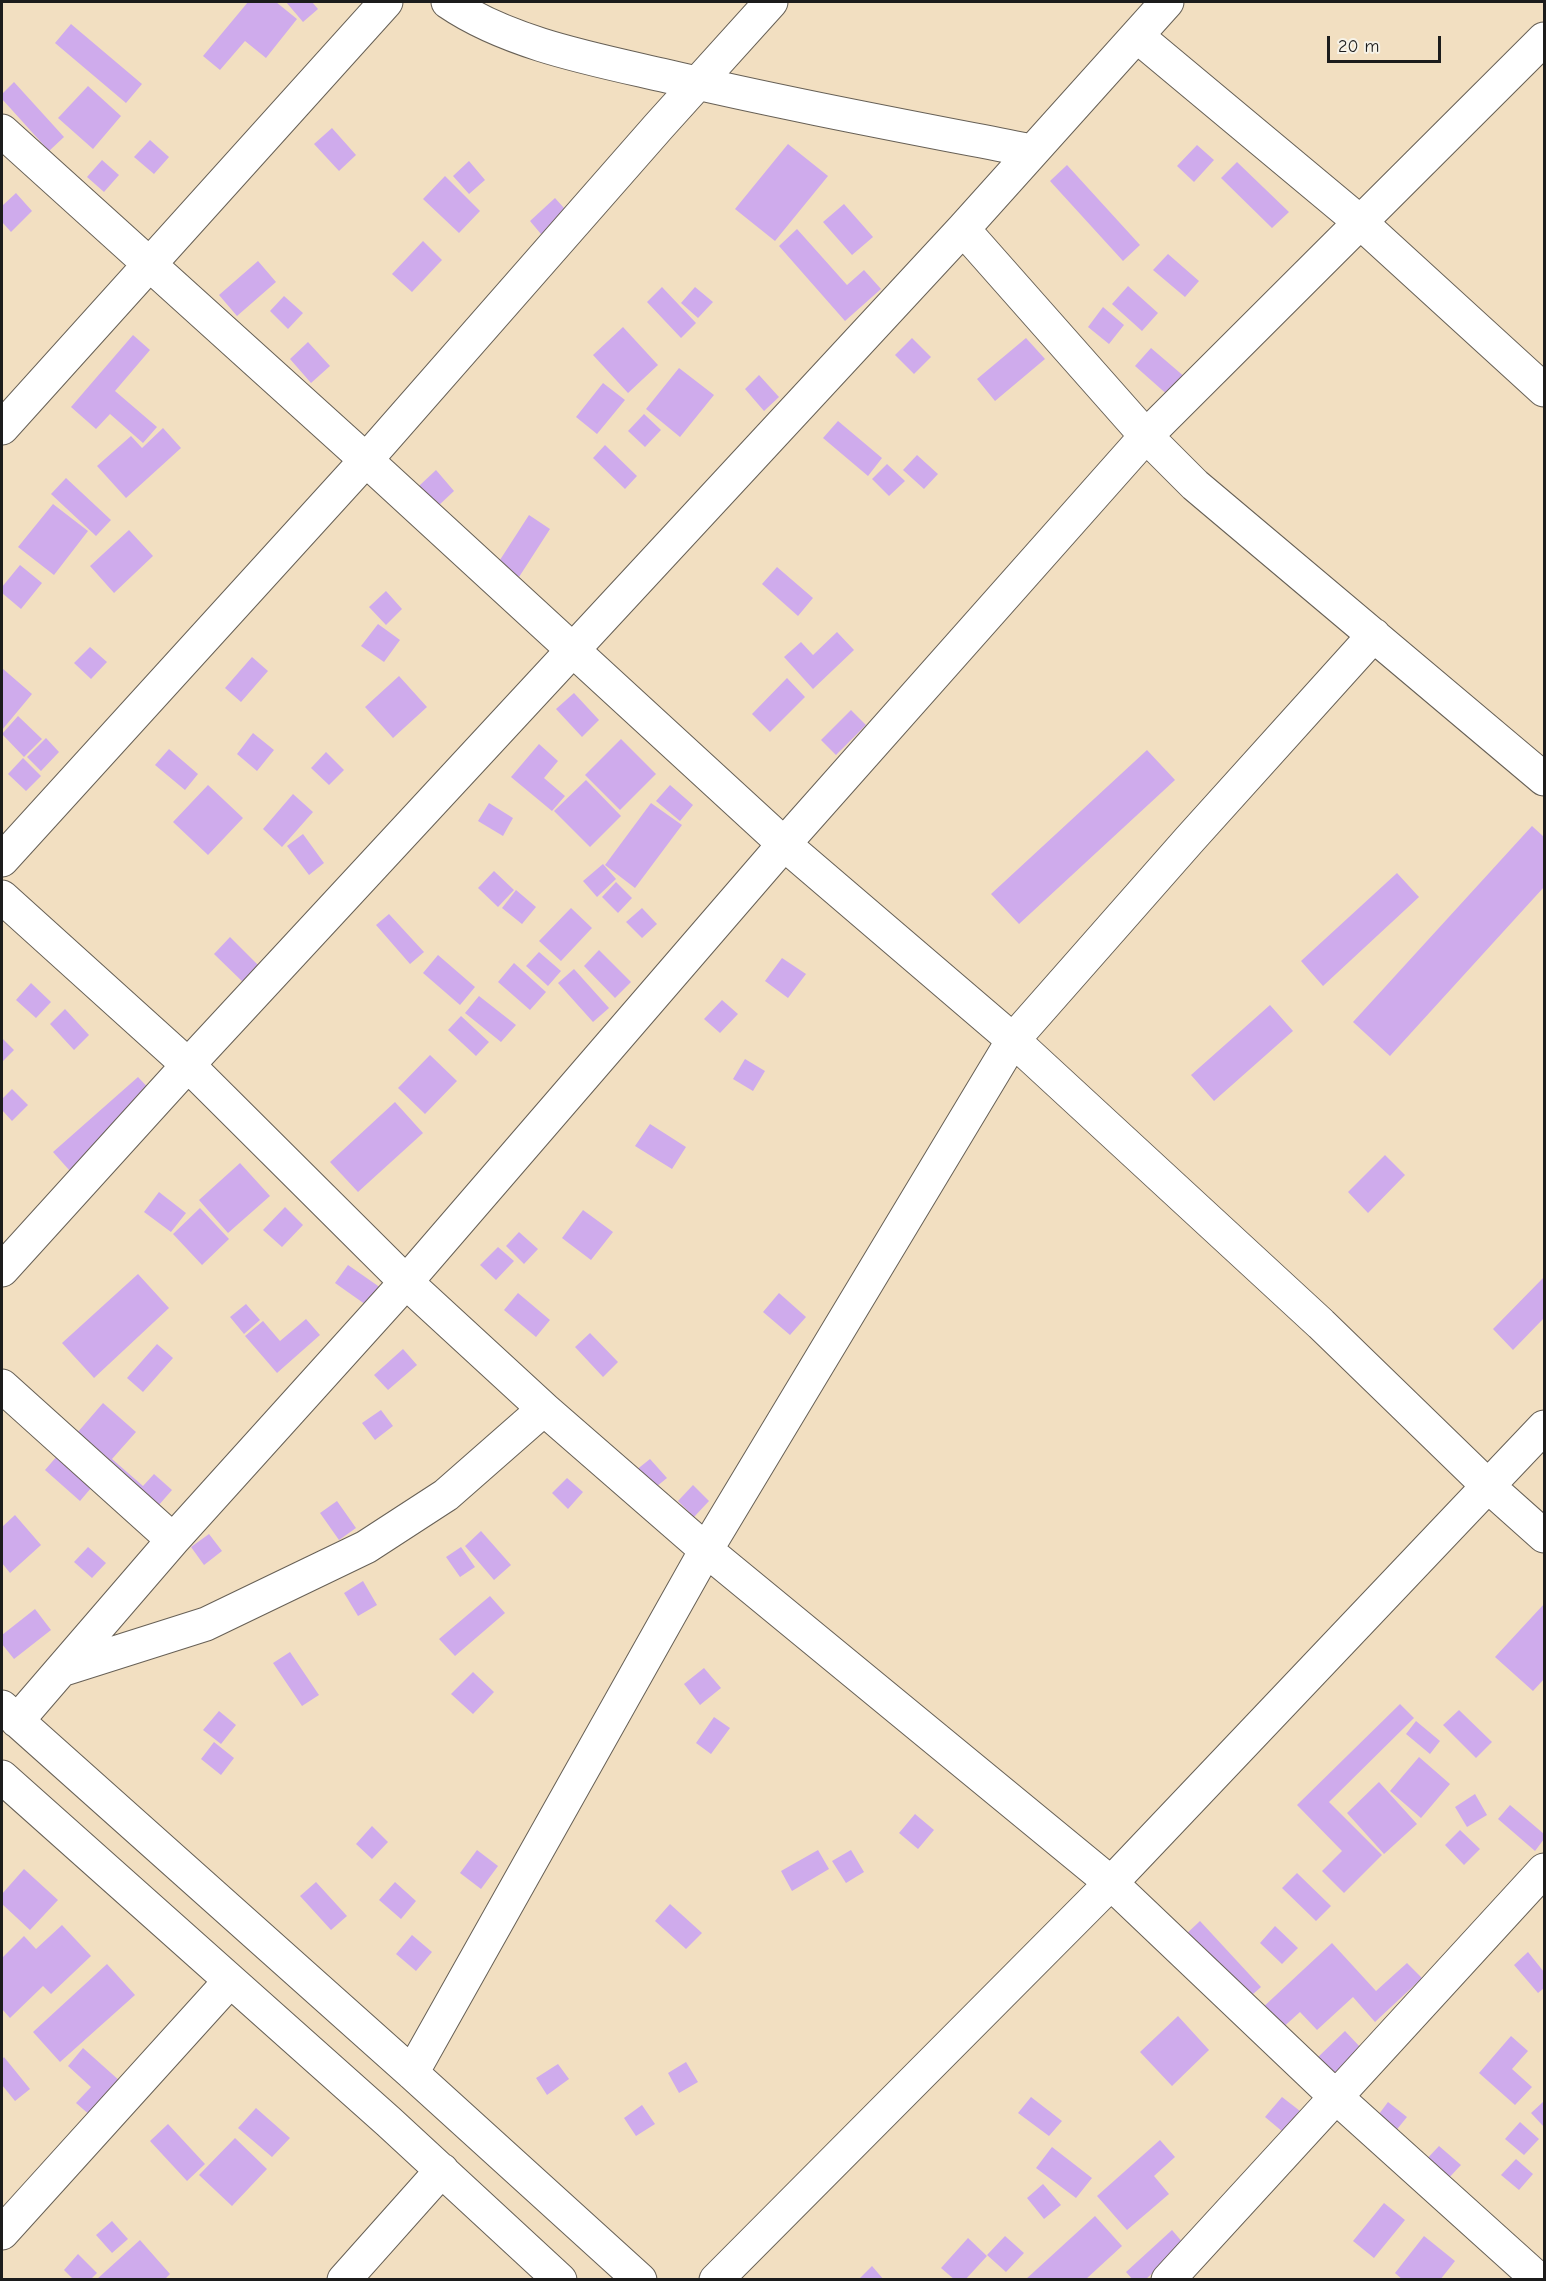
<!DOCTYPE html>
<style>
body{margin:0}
#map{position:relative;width:1546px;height:2281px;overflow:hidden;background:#f2dfc1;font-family:"Comic Neue",sans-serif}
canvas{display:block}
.frame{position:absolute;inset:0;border:3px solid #1c1c1c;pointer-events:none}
.scale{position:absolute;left:1327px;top:36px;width:114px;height:27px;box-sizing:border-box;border:3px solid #1c1c1c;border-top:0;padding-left:8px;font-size:18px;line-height:21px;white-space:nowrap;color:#1c1c1c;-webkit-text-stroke:4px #f7f3e8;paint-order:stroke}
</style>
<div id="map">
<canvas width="1546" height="2281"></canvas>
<div class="frame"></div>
<div class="scale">20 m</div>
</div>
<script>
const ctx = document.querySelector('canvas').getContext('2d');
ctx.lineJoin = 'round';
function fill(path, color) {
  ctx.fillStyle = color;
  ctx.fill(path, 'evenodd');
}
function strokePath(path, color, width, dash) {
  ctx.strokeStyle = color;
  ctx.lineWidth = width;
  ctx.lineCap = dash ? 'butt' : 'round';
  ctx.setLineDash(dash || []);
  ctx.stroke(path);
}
const building = new Path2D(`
 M248,2h28l21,17 -31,39 -21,-17 -25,29 -17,-14z
 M286,2h26l6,7 -15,13z
 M71,24l71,60 -16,19 -71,-60z
 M14,82l50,55 -15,14 -47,-52v-5z
 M88,86l33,30 -28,33 -35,-31z
 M332,128l24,27 -17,16 -25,-27z
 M150,140l19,17 -15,17 -20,-17z
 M788,144l40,32 -53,65 -40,-32z
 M1197,145l17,15 -20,22 -17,-16z
 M102,160l17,15 -15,17 -17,-15z
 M469,161l16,19 -16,14 -16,-18z
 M1237,162l52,50 -17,16 -51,-50z
 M1067,165l73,80 -17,16 -73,-80z
 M445,176l35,35 -21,22 -36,-34z
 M16,193l16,18 -21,21 -9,-10v-16z
 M555,198l17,19 -26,23 -16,-19z
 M844,204l29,33 -21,18 -29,-33z
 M797,229l50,56 17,-15 17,19 -36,32 -66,-75z
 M423,241l19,19 -30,32 -20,-18z
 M1168,254l31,27 -14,16 -32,-27z
 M258,261l18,21 -39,34 -18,-21z
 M1128,286l30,27 -16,18 -30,-27z
 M662,287l34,36 -15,15 -34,-36z
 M695,287l18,15 -15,16 -17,-15z
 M284,296l19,17 -15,16 -18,-18z
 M1103,307l21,18 -15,19 -21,-17z
 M623,327l35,38 -30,28 -35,-38z
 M133,335l17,15 -35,41 42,36 -14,16 -33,-29 -14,15 -25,-22z
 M912,338l19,19 -17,17 -19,-19z
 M1026,338l19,21 -50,42 -18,-22z
 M308,342l22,24 -19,17 -21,-24z
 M1151,348l35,30 -16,19 -35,-31z
 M679,368l35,27 -34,42 -34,-28z
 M759,375l20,22 -15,14 -19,-22z
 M603,383l22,17 -28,34 -21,-17z
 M644,414l17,16 -16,17 -17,-16z
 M838,421l44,37 -14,18 -45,-38z
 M163,428l18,20 -55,50 -29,-32 34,-30 11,12z
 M605,445l32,31 -12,13 -32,-31z
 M917,455l21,19 -14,15 -21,-19z
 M887,464l18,17 -16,15 -17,-17z
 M436,470l18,21 -17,16 -18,-21z
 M66,478l45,42 -15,16 -45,-42z
 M53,504l35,27 -34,44 -36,-28z
 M529,515l21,14 -31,48 -21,-14z
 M129,530l24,26 -39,37 -24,-27z
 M20,565l22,18 -21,26 -19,-16v-6z
 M777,567l36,31 -15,18 -36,-32z
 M386,591l16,18 -16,16 -17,-18z
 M378,624l22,16 -16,22 -23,-16z
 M837,632l17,18 -41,39 -29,-32 17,-15 12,13z
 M90,647l17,15 -16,17 -17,-16z
 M252,657l16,14 -27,31 -16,-14z
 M2,668l30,26 -30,36z
 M399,676l28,31 -34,31 -28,-31z
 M787,678l18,19 -35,35 -18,-18z
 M574,693l25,27 -17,17 -26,-28z
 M851,710l15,15 -30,30 -15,-15z
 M18,716l24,23 -18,18 -22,-23z
 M253,733l21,17 -17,21 -20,-17z
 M46,738l13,14 -18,19 -14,-14z
 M621,739l35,35 -36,36 -35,-35z
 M539,744l19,17 -14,17 21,18 -13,15 -41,-34z
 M169,749l29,25 -13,16 -30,-25z
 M1147,750l28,30 -156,144 -28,-30z
 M326,752l18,18 -15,15 -18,-17z
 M23,758l18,18 -15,15 -18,-17z
 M586,780l35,36 -31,31 -36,-36z
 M208,785l35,33 -35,37 -35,-33z
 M670,785l23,20 -13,16 -24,-20z
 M293,794l20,18 -31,35 -19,-18z
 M489,803l24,15 -10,18 -25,-15z
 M651,803l31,22 -47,63 -30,-23z
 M1532,826l12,11v50l-154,169 -37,-34z
 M303,834l21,29 -15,12 -22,-29z
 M603,864l13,15 -19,18 -14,-16z
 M494,871l20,19 -16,17 -20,-19z
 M1397,873l22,24 -96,89 -22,-25z
 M616,882l16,16 -14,15 -16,-16z
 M516,890l20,17 -14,17 -20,-16z
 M571,908l21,20 -31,33 -22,-20z
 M642,908l15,16 -15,14 -16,-16z
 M389,914l35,38 -14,12 -34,-39z
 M230,937l34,34 -16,16 -34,-33z
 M599,950l32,32 -16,16 -31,-32z
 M539,952l22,19 -13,15 -22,-20z
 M438,955l37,32 -15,18 -37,-32z
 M782,958l24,16 -18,24 -23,-17z
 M514,963l32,29 -16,18 -32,-28z
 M574,969l35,39 -16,14 -35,-39z
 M31,983l20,19 -15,16 -20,-18z
 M479,996l37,29 -15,17 -36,-29z
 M722,1000l16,14 -18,19 -16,-14z
 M1270,1005l23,26 -79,70 -23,-26z
 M65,1009l24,26 -15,15 -24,-26z
 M461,1016l28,26 -13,14 -28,-26z
 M2,1038l12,12 -12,12z
 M430,1055l27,26 -32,33 -27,-26z
 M745,1059l20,12 -12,20 -20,-12z
 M138,1077l17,18 -85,76 -17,-19z
 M12,1089l16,16 -16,16 -10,-11v-11z
 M395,1102l28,31 -65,59 -28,-30z
 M650,1124l36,23 -14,22 -37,-23z
 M1385,1155l20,20 -37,38 -20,-21z
 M240,1163l30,33 -42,37 -29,-33z
 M159,1192l27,21 -15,19 -27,-20z
 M285,1207l18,18 -21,22 -19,-17z
 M200,1208l29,31 -27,26 -29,-31z
 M583,1210l30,22 -22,28 -29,-22z
 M519,1232l19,17 -14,15 -18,-18z
 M498,1247l16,14 -18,19 -16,-15z
 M348,1265l33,23 -12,19 -34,-24z
 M138,1274l31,34 -75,70 -32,-35z
 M1544,1277v41l-31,32 -20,-21z
 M518,1293l32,27 -14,17 -32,-27z
 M779,1293l27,24 -16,18 -27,-23z
 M246,1304l14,16 -16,14 -14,-17z
 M306,1319l14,16 -43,38 -32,-37 18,-15 17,20z
 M590,1333l28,29 -15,15 -28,-30z
 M157,1344l16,14 -30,34 -16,-14z
 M403,1349l14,16 -29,25 -14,-15z
 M103,1403l33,29 -24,27 31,27 11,-12 18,16 -28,32 -47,-41 -17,20 -35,-31z
 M381,1410l12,16 -18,14 -13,-17z
 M650,1459l17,19 -21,17 -16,-20z
 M567,1478l16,14 -15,17 -16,-16z
 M693,1485l16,16 -15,16 -16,-16z
 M337,1501l19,27 -17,12 -19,-27z
 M15,1515l26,30 -31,28 -8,-10v-36z
 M481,1531l30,34 -17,15 -29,-34z
 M209,1534l13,17 -18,14 -13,-18z
 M88,1547l18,16 -14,15 -18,-16z
 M461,1547l14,20 -15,10 -14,-20z
 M363,1581l14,24 -19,11 -14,-23z
 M490,1596l15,17 -50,43 -16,-17z
 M1544,1604v75l-11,12 -38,-34z
 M35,1609l16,21 -37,29 -12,-15v-9z
 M290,1652l29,43 -17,11 -29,-43z
 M704,1668l17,20 -21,17 -16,-21z
 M473,1672l21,20 -21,22 -22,-20z
 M1400,1704l14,14 -85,84 53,53 -38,38 -22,-22 20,-20 -45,-46z
 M1459,1710l33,32 -16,16 -33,-33z
 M219,1711l17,14 -15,19 -18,-14z
 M714,1717l16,11 -19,26 -15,-11z
 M1416,1721l24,20 -10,13 -24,-20z
 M214,1742l20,16 -13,17 -20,-16z
 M1419,1757l31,27 -29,34 -31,-27z
 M1379,1782l38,42 -33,30 -37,-41z
 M1475,1794l12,21 -20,12 -12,-20z
 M1510,1805l34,29v5l-9,12 -37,-32z
 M915,1814l19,16 -16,19 -19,-16z
 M372,1826l16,16 -16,17 -16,-15z
 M1460,1830l20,19 -16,16 -19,-20z
 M477,1850l21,16 -17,23 -21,-16z
 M818,1850l11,19 -37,22 -11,-20z
 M851,1850l13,22 -18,11 -14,-22z
 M24,1869l34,31 -28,30 -28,-26v-10z
 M1297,1873l34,33 -15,15 -34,-33z
 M316,1882l31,34 -16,14 -31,-34z
 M395,1882l21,19 -15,18 -22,-19z
 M670,1904l32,29 -16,16 -31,-28z
 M1200,1921l61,66 -18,16 -60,-66z
 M62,1925l29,31 -40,38 -8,-8 -33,32 -8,-9v-51l22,-22 12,13z
 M1275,1926l23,22 -16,16 -22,-21z
 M412,1935l20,17 -16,19 -20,-17z
 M1332,1943l44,48 31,-28 15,15 -47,44 -22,-25 -36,33 -17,-18 -21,19 -19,-21z
 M1528,1952l16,20v16l-6,5 -24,-28z
 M107,1964l28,31 -75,67 -27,-30z
 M1178,2016l31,34 -37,36 -32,-34z
 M1345,2031l17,18 -31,29 -17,-17z
 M1511,2036l17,15 -16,18 20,18 -17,18 -36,-32z
 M83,2048l38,34 -30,34 -15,-13 15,-16 -23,-21z
 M4,2057l26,32 -15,12 -13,-16v-25z
 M686,2062l12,20 -19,11 -11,-20z
 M558,2064l11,15 -22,16 -11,-17z
 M1031,2097l31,24 -13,15 -31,-23z
 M1282,2097l18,14 -17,21 -18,-15z
 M1544,2101v26l-13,-14z
 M1388,2102l19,15 -13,16 -18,-15z
 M642,2105l13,19 -19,12 -12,-18z
 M256,2108l34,30 -18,19 -34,-29z
 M1520,2122l19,17 -15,16 -19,-16z
 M168,2124l37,40 -18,17 -37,-40z
 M235,2138l32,31 -35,37 -33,-31z
 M1160,2140l15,17 -21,19 15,18 -42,36 -30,-34z
 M1439,2146l22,19 -16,17 -22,-19z
 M1052,2147l40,31 -16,20 -40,-30z
 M1516,2159l17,15 -14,16 -18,-15z
 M1043,2184l18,21 -17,14 -17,-21z
 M1384,2203l21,17 -31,38 -21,-17z
 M1095,2216l27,30 -37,34h-60z
 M112,2221l16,18 -16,14 -16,-18z
 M1172,2230l12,14 -39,36h-12l-7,-8z
 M1005,2236l19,17 -18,19 -19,-17z
 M1424,2236l31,25 -15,19h-37l-8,-7z
 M968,2238l19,18 -22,24h-10l-14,-12z
 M140,2240l30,34 -6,6h-68z
 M78,2254l19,19 -7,7h-16l-10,-10z
 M872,2266l12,14h-26z`);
const minor = new Path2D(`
 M448,2c60,41 144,57 214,73 123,29 247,52 370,76
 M1137,36l223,186 184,168
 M2,131l364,329 418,384 229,196 308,284 167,162 56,50
 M963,229l183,207 49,49 349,294
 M2,428l384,-426
 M2,860l364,-400 293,-334 112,-124
 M2,897l186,168 218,217 138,127 162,141 405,333 225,214 203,183
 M2,1270l186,-205 775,-836 204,-227
 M2,1386l171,154
 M61,1670l145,-46 160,-77 80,-52 98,-86
 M2,1707l410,366 228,207
 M17,1721l156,-181 233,-258 378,-438 362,-408 398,-397
 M2,1777l387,345 171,158
 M412,2073l294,-523 307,-510 177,-201 184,-204
 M2,2233l228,-252
 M344,2280l98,-110
 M716,2280l395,-397 433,-456
 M1168,2280l376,-410`);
fill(building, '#cfabec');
strokePath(minor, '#676056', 35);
strokePath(minor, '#fff', 33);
</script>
